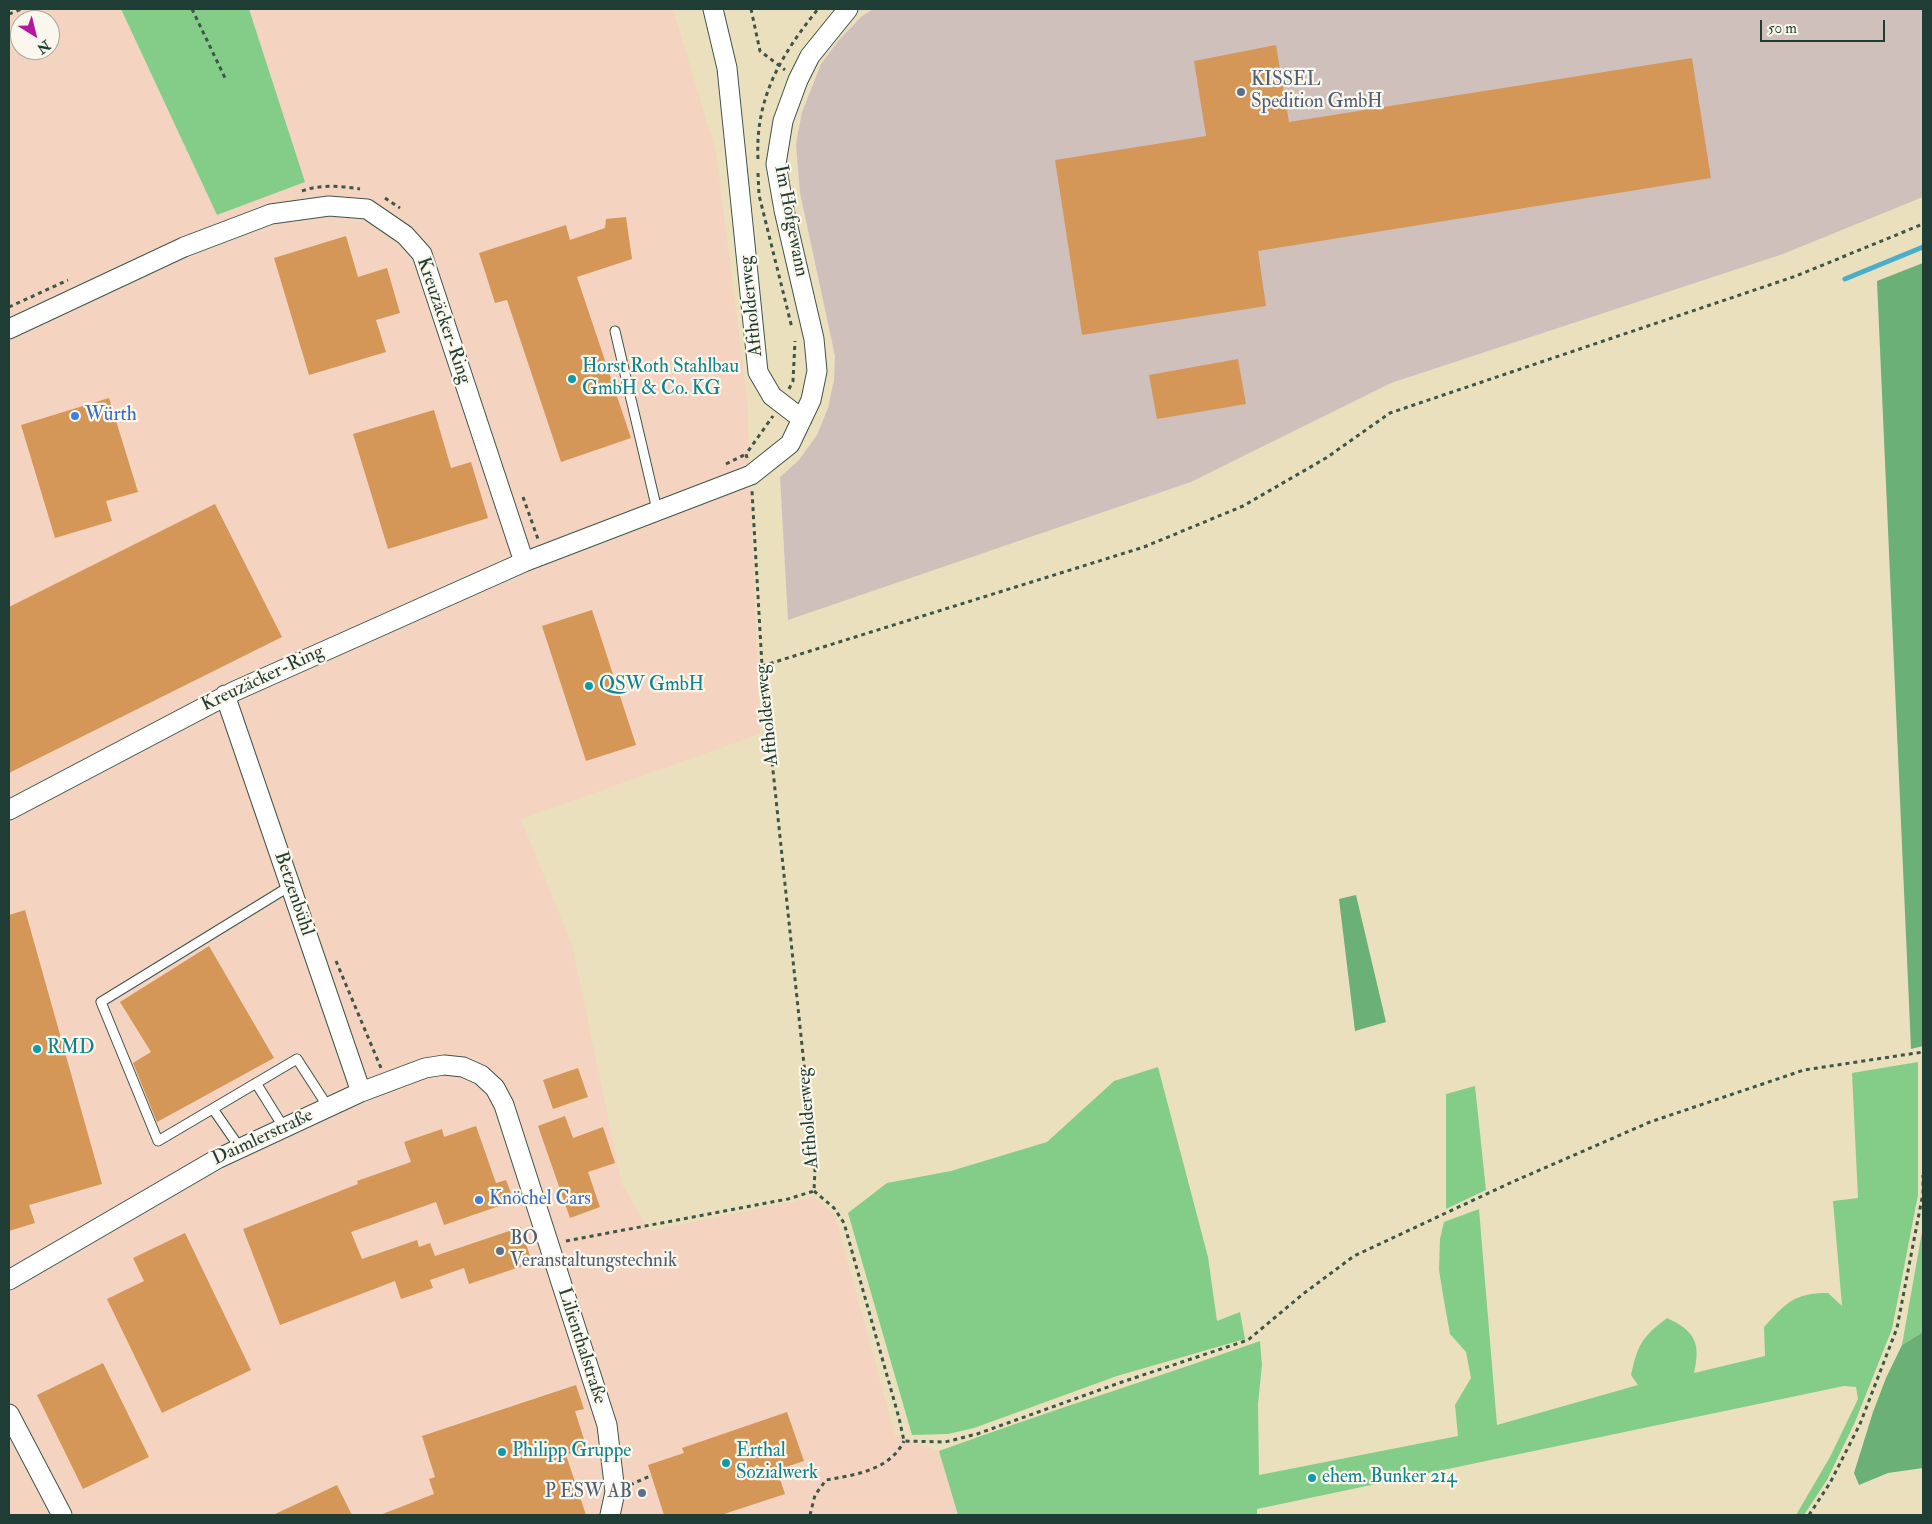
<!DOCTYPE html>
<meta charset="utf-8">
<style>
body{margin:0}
#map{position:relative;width:1932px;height:1524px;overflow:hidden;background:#ebe0bd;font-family:"IM FELL Double Pica",serif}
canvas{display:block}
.frame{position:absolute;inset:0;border:10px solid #1f3d34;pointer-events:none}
.north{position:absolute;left:10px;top:10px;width:50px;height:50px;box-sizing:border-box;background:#fbf7ec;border:1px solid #a3ada2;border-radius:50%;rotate:144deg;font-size:14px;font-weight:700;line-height:20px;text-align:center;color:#1f3d34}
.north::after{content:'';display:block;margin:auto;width:18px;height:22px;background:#b5179e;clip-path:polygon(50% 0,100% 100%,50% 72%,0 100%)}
.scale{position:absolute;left:1760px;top:20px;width:125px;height:22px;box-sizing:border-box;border:2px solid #1f3d34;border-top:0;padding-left:6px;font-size:15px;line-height:18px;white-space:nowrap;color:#1f3d34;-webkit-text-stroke:4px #fbf7ec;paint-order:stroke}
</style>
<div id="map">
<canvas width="1932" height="1524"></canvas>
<div class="frame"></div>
<div class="north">N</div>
<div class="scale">50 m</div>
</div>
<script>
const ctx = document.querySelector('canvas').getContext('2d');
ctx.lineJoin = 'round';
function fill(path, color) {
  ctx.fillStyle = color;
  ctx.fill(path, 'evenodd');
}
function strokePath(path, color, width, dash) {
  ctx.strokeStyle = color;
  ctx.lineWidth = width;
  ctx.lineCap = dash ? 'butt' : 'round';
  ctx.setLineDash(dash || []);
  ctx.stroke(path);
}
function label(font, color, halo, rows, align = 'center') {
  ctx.font = font + ' "IM FELL Double Pica",serif';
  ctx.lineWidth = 4.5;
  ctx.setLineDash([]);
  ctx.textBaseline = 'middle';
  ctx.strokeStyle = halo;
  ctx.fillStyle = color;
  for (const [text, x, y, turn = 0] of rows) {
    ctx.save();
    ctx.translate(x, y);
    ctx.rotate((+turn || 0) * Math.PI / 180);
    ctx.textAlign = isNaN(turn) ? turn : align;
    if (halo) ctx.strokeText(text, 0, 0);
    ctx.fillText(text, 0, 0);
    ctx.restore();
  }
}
const built = new Path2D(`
 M22,9h99l96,206 88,-33 -56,-173h424l43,143 31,245 13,337 -239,85 51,126 50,239 27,47 165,-34 21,18 60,220 44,16 19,64h-949v-1501zM20,20h30v30h-30z`);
const industrial = new Path2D(`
 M873,9h1050v188l-140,57 -392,129 -200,99 -403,138 -8,-143 19,-17 18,-25 11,-27 6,-28 1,-24 -35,-163 -4,-49 6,-32 19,-48 17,-23 24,-25z`);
const green = new Path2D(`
 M121,9h128l56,173 -88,33z
 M1918,1062v133l-26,134 -37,93 -28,58 -23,35h-8l34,-58 28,-58 -2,-12 -12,-1 -587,123v6h-299l-19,-64c106,-39 214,-72 321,-110l2,24 -4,39 1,71 199,-39 -3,-31 16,-27 -5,-26 -16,-18 -6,-33 -5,-31 1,-31 4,-17 35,-13 18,216 141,-40 -7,-10c7,-31 11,-38 36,-57 28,13 34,25 27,55l71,-17 -1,-29c22,-24 30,-34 64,-34l14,13 -9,-105 25,-3 -6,-125z
 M1158,1067l50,190 9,64 23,-9 5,27 -128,37 -143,52 -26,6 -36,1 -64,-222 39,-30 64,-12 96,-29 67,-61z
 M1475,1086l11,104 -40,19v-115z
 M1923,1226v106l-21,13z`);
const forest = new Path2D(`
 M1923,263v783l-12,3 -34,-768z
 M1356,895l30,127 -31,9 -16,-132z
 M1923,1332v136l-35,5 -29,12 -5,-12 19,-61 13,-34 16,-33z`);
const stream = new Path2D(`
 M1845,279l78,-32`);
const building = new Path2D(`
 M1276,45l13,77 403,-64 19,120 -453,73 8,55 -184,29 -27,-175 151,-24 -12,-75z
 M626,217l6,42 -55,18 54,161 -70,24 -54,-162 -12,3 -16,-50 87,-28 4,15 35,-12 1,-9z
 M346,236l12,41 29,-9 13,45 -24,7 10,32 -77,23 -35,-117z
 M1238,359l8,45 -89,15 -8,-44z
 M109,398l29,94 -32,9 6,20 -57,17 -34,-113z
 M434,410l17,58 20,-6 17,56 -100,31 -35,-115z
 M215,504l67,133 -273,136v-166z
 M592,610l44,135 -50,16 -44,-135z
 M25,910l77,274 -73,21 6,18 -26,8v-316z
 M209,946l65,112 -117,64 -24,-59 18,-11 -31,-50z
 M578,1068l10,29 -35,12 -10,-29z
 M565,1116l8,22 30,-11 12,36 -27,9 12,35 -30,11 -32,-92z
 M476,1126l20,57 10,-3 8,21 -70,24 -8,-23 -85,30 11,27 55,-19 2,7 11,-4 5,13 86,-29 11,36 -63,21 -5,-16 -34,12 3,8 -32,11 -6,-18 -115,44 -37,-96 115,-45 -1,-3 54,-19 -7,-20 38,-13 2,8z
 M185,1233l66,137 -89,43 -55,-114 37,-18 -11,-23z
 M103,1363l46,94 -66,32 -46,-94z
 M576,1385l8,24 -9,2 12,38 -21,6 20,60h-206l54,-21 -5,-15 6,-2 -13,-41z
 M787,1412l17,49 -27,9 8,24 -64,21h-57l-16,-50 36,-12 -2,-5z
 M337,1485l15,30h-79z`);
const path = new Path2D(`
 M192,9l34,71
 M751,9l9,42 25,19
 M9,14l13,-5
 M758,159c-3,-61 23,-104 60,-150
 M758,173l1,22 33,133
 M302,191c19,-7 39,-5 58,-2
 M385,198l15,10
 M9,307l59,-27
 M789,389l4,-8 2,-40
 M747,458l-1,-4 27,-38
 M726,464l20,-10
 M523,497l15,42
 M762,666l382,-119 99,-41 83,-48 64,-45 406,-137 127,-52
 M336,961l45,107
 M814,1191l20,17 10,15 55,195 5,23 41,1 32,-8 142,-51 129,-43 55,-46 51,-38 156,-73 140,-61 154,-52 119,-18
 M566,1241l222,-42 26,-8 1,-22 -53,-503 -10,-175
 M630,1485l20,-9
 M810,1515l5,-20 11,-15c29,-5 64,-10 78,-39
 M1809,1515l21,-32 30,-59 37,-96 26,-135v-18`);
const lane = new Path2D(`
 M615,331l42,179
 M290,886l-189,116 57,139 139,-82 31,48
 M256,1083l28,45
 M213,1109l27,39`);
const street = new Path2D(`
 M713,9l14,59 31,304 14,24 30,23
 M9,329l175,-82 87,-33 58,-8 38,3 38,26 17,19 102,308
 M225,695l136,397
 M9,810l226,-119 289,-129 227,-87 39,-31 21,-44 6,-29 -3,-32 -30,-129 -8,-46 7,-43 15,-41 12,-24 38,-47
 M9,1280l208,-121 144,-67 64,-24 19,-3 19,2 18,8 14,13 9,17 103,320 8,67 -5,23
 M9,1414l53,101`);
const markers = [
 [1241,92,5,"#5c6f8a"],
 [572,379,5,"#0f9aa8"],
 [75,416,5,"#3f7fe0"],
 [589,686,5,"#0f9aa8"],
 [37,1049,5,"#0f9aa8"],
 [479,1200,5,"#3f7fe0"],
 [500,1251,5,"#5c6f8a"],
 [502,1452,5,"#0f9aa8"],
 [726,1463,5,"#0f9aa8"],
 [1312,1478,5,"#0f9aa8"],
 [642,1493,5,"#5c6f8a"]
];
const serviceNames = [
 ["KISSEL",1251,81],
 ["Spedition GmbH",1251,103],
 ["BO",510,1240],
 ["Veranstaltungstechnik",510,1262],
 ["P ESW AB",632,1493,"right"]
];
const streetNames = [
 ["Im Hofgewann",790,221,79],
 ["Aftholderweg",752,306,-96],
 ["Kreuzäcker-Ring",443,321,71],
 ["Kreuzäcker-Ring",263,679,-25],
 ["Aftholderweg",768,715,-96],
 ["Betzenbühl",293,894,71],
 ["Aftholderweg",809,1118,-95],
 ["Daimlerstraße",263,1138,-25],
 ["Lilienthalstraße",581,1346,72]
];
const cultureNames = [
 ["Horst Roth Stahlbau",582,368],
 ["GmbH & Co. KG",582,390],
 ["QSW GmbH",599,686],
 ["RMD",47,1049],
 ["Philipp Gruppe",512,1452],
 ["Erthal",736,1452],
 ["Sozialwerk",736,1474],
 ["ehem. Bunker 214",1322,1478]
];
const shopNames = [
 ["Würth",85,416],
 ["Knöchel Cars",489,1200]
];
fill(built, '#f4d3c0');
fill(industrial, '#d0c0bc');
fill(green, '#84cd89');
fill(forest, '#6bb075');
strokePath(stream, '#4aaeca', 5);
fill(building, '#d49757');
strokePath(lane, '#3e5549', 11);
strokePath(street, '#3e5549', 21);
strokePath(path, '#3e5549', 3, [4, 4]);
strokePath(lane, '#fff', 9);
strokePath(street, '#fff', 19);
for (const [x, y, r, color] of markers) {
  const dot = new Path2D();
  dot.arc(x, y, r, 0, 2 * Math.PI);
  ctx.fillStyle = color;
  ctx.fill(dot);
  strokePath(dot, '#fbf7ec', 2);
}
label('19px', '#4e5e75', '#fbf7ec', serviceNames, 'left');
label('19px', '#1f3d34', '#fbf7ec', streetNames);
label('19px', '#0d838f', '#fbf7ec', cultureNames, 'left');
label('19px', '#366cbe', '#fbf7ec', shopNames, 'left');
</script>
